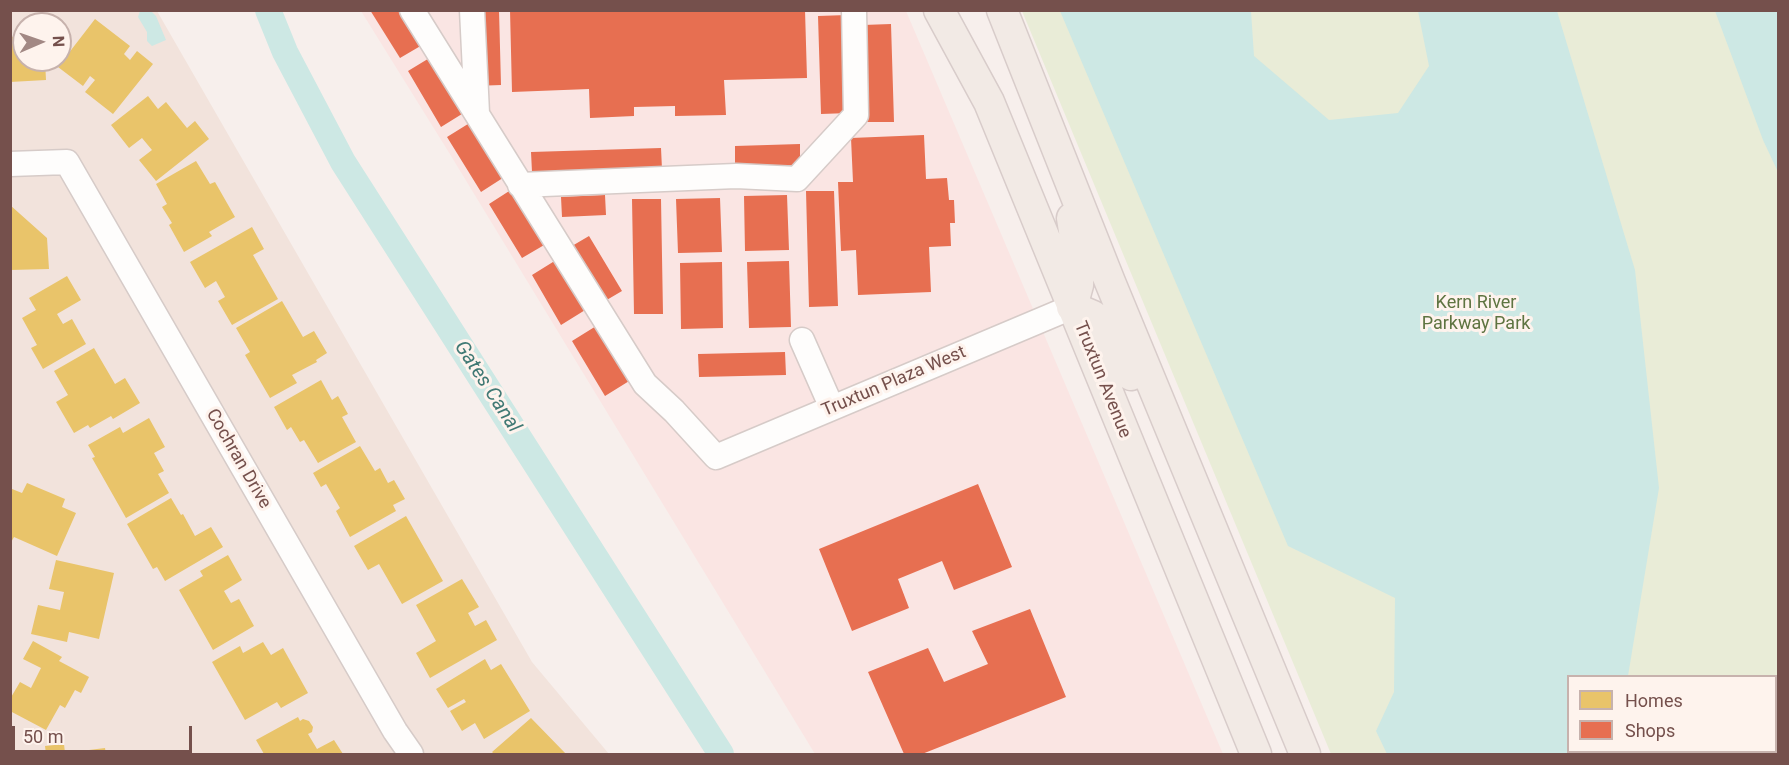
<!DOCTYPE html>
<style>
body{margin:0}
#map{position:relative;width:1789px;height:765px;overflow:hidden;background:#f7efec;font-family:Roboto,sans-serif}
canvas{display:block}
.frame{position:absolute;inset:0;border:12px solid #75504c;pointer-events:none}
.legend{position:absolute;left:1567px;top:675px;width:210px;height:78px;box-sizing:border-box;background:#fef3ed;border:2px solid #c7b2ad;margin:0;padding:8px 10px;list-style:none;font-size:18px;color:#75504c}
.legend li{display:flex;align-items:center;gap:12px;height:30px}
.legend b{width:30px;border:2px solid #c7b2ad}
.north{position:absolute;left:12px;top:12px;width:60px;height:60px;box-sizing:border-box;background:#fef3ed;border:2px solid #c7b2ad;border-radius:50%;rotate:88deg;font-size:16px;font-weight:700;line-height:24px;text-align:center;color:#75504c}
.north::after{content:'';display:block;margin:auto;width:21px;height:27px;background:#a28884;clip-path:polygon(50% 0,100% 100%,50% 72%,0 100%)}
.scale{position:absolute;left:12px;top:726px;width:180px;height:27px;box-sizing:border-box;border:3px solid #75504c;border-top:0;padding-left:8px;font-size:18px;line-height:21px;white-space:nowrap;color:#75504c;-webkit-text-stroke:4px #fef3ed;paint-order:stroke}
</style>
<div id="map">
<canvas width="1789" height="765"></canvas>
<div class="frame"></div>
<ul class="legend">
<li><b style="height:16px;background:#e9c46a"></b>Homes</li>
<li><b style="height:16px;background:#e76f51"></b>Shops</li>
</ul>
<div class="north">N</div>
<div class="scale">50 m</div>
</div>
<script>
const ctx = document.querySelector('canvas').getContext('2d');
ctx.lineJoin = 'round';
function fill(path, color) {
  ctx.fillStyle = color;
  ctx.fill(path, 'evenodd');
}
function strokePath(path, color, width, dash) {
  ctx.strokeStyle = color;
  ctx.lineWidth = width;
  ctx.lineCap = dash ? 'butt' : 'round';
  ctx.setLineDash(dash || []);
  ctx.stroke(path);
}
function label(font, color, halo, rows, align = 'center') {
  ctx.font = font + ' Roboto,sans-serif';
  ctx.lineWidth = 6;
  ctx.setLineDash([]);
  ctx.textBaseline = 'middle';
  ctx.strokeStyle = halo;
  ctx.fillStyle = color;
  for (const [text, x, y, turn = 0] of rows) {
    ctx.save();
    ctx.translate(x, y);
    ctx.rotate((+turn || 0) * Math.PI / 180);
    ctx.textAlign = isNaN(turn) ? turn : align;
    if (halo) ctx.strokeText(text, 0, 0);
    ctx.fillText(text, 0, 0);
    ctx.restore();
  }
}
const residential = new Path2D(`
 M10,11h147l375,651 77,92h-598zM24,24h36v36h-36z`);
const commercial = new Path2D(`
 M361,11h545l317,743h-408l-367,-603z`);
const green = new Path2D(`
 M1022,11h756v743h-447zM1568,676h208v76h-208z`);
const water = new Path2D(`
 M140,11h11l5,5 10,24 -14,6 -5,-5v-9l-9,-15z
 M1060,11h191l3,45 75,64 69,-7 31,-47 -11,-55h139l78,259 24,218 -31,188h-60v76h47v2h-228l-11,-23 18,-39 1,-94 -107,-52z
 M1715,11h63v161l-15,-32z`);
const homes = new Path2D(`
 M95,19l35,27 -6,8 6,6 7,-9 16,13 -40,50 -28,-22 10,-12 -5,-4 -7,10 -25,-19z
 M24,36v24h21l1,20 -36,2v-45z
 M148,96l10,13 8,-7 21,26 8,-7 14,18 -53,42 -17,-21 13,-10 -10,-12 -13,10 -18,-23z
 M196,161l14,23 5,-2 20,35 -26,15 3,4 -28,16 -15,-27 3,-2 -10,-16 5,-3 -11,-20z
 M10,205l37,33 2,31 -39,1z
 M252,227l12,22 -11,6 25,44 -46,26 -14,-24 7,-4 -9,-16 -11,7 -15,-26z
 M67,276l14,24 -24,14 6,10 9,-5 14,25 -43,25 -12,-21 6,-3 -15,-27 14,-8 -7,-12z
 M282,301l21,36 11,-6 13,22 -11,7 1,2 -25,13 5,8 -27,15 -25,-43 5,-3 -14,-24z
 M94,348l21,36 10,-6 15,25 -27,16 -2,-3 -21,12 -2,-3 -14,8 -18,-31 12,-7 -14,-24z
 M321,380l11,20 6,-4 10,18 -6,3 14,25 -38,21 -14,-23 -4,2 -9,-15 -4,3 -13,-23z
 M149,418l16,29 -11,6 10,18 -6,3 11,19 -43,25 -34,-60 3,-1 -7,-12 32,-18 3,6z
 M360,446l15,25 5,-3 8,15 6,-3 11,19 -12,6 3,6 -46,26 -14,-26 4,-3 -14,-24 -5,3 -8,-14z
 M27,483l38,16 -3,8 14,6 -19,43 -43,-19 -4,7v-51l2,-4 10,4z
 M171,498l10,17 2,-1 12,22 16,-9 12,20 -58,34 -8,-14 -4,2 -26,-45z
 M406,516l37,65 -41,23 -23,-40 -11,6 -14,-24z
 M228,555l14,25 -18,11 7,12 8,-4 15,27 -41,24 -34,-60 24,-14 -3,-5z
 M56,560l58,13 -15,66 -30,-7 -2,10 -36,-8 7,-29 22,5 4,-18 -15,-3z
 M462,579l17,28 -11,6 7,13 11,-6 11,20 -67,38 -14,-25 20,-12 -20,-36z
 M33,641l29,16 -3,4 30,16 -8,16 -6,-3 -10,18 -5,-3 -14,25 -36,-19v-12l10,-17 11,6 10,-20 -18,-9z
 M263,642l8,13 12,-7 25,45 -27,15 -4,-6 -32,18 -33,-58 28,-16 3,7z
 M485,659l6,11 10,-6 29,47 -46,28 -9,-16 -13,8 -12,-20 16,-9 -2,-3 -16,9 -12,-19z
 M298,717l2,4 3,-2 6,2 4,6 -1,5 -4,2 9,15 17,-9 9,14h-79l-8,-14z
 M531,718l35,36h-72l-2,-2z
 M64,744l1,9 40,-5 1,6h-60l-1,-8z`);
const shops = new Path2D(`
 M370,10h40l19,31 -29,17z
 M471,10h28l2,75 -27,1z
 M510,10h295l2,68 -83,2 2,35 -51,1v-10l-41,1v9l-44,2 -1,-29 -77,3z
 M847,15l2,98 -28,1 -3,-98z
 M891,24l3,98h-28l-3,-97z
 M436,54l34,55 -29,18 -33,-56z
 M476,119l33,55 -28,18 -34,-55z
 M924,135l2,44 21,-1 2,22h5l1,23h-5l1,23 -22,1 2,45 -73,3 -2,-45 -15,1 -3,-69h15l-2,-44z
 M800,144v21l-65,2v-21z
 M661,148l1,21 -130,3 -1,-20z
 M517,186l34,55 -29,17 -33,-54z
 M806,191h28l4,115 -29,1z
 M605,195l1,20 -44,2 -1,-20z
 M787,195l2,55 -44,1 -1,-55z
 M720,198l2,54 -44,1 -2,-54z
 M632,199h29l2,115h-29z
 M589,236l33,55 -17,10 -33,-55z
 M561,257l29,50 -29,18 -29,-50z
 M789,261l2,66 -42,1 -2,-66z
 M722,262l1,66 -42,1 -1,-66z
 M601,323l33,55 -29,18 -33,-55z
 M785,352l1,23 -87,2 -1,-23z
 M978,484l34,83 -58,23 -12,-29 -44,18 11,29 -57,23 -33,-82z
 M1030,609l36,88 -144,57h-18l-36,-82 60,-24 16,34 44,-18 -16,-33z`);
const canal = new Path2D(`
 M268,10l17,42 58,110 378,592`);
const minor = new Path2D(`
 M412,10l233,374 29,27 42,46 356,-150
 M472,10l5,103
 M10,164l57,-2 328,569 16,23
 M520,185l216,-9 61,3 59,-64 -2,-105
 M802,340l30,68`);
const major = new Path2D(`
 M939,10l50,92 267,652
 M1002,10l108,272 195,472
 M1072,218l7,45 -1,22 -6,22
 M1072,307l21,9 13,14 25,45`);
const parkNames = [
 ["Kern River",1476,303],
 ["Parkway Park",1476,324]
];
const streetNames = [
 ["Truxtun Avenue",1102,380,68],
 ["Truxtun Plaza West",894,382,-23],
 ["Cochran Drive",238,459,60]
];
const waterNames = [
 ["Gates Canal",487,387,57]
];
fill(residential, '#f2e3dc');
fill(commercial, '#fae5e3');
fill(green, '#e9ecd7');
fill(water, '#cde8e4');
fill(homes, '#e9c46a');
fill(shops, '#e76f51');
strokePath(canal, '#cde8e4', 26);
strokePath(minor, '#d6cbc8', 27);
strokePath(major, '#d8ccca', 33);
strokePath(minor, '#fefdfc', 24);
strokePath(major, '#f2eae5', 30);
label('18px', '#5e7441', '#fef3ed', parkNames);
label('18px', '#75504c', '#fef3ed', streetNames);
label('italic 20px', '#407974', '#fef3ed', waterNames);
</script>
